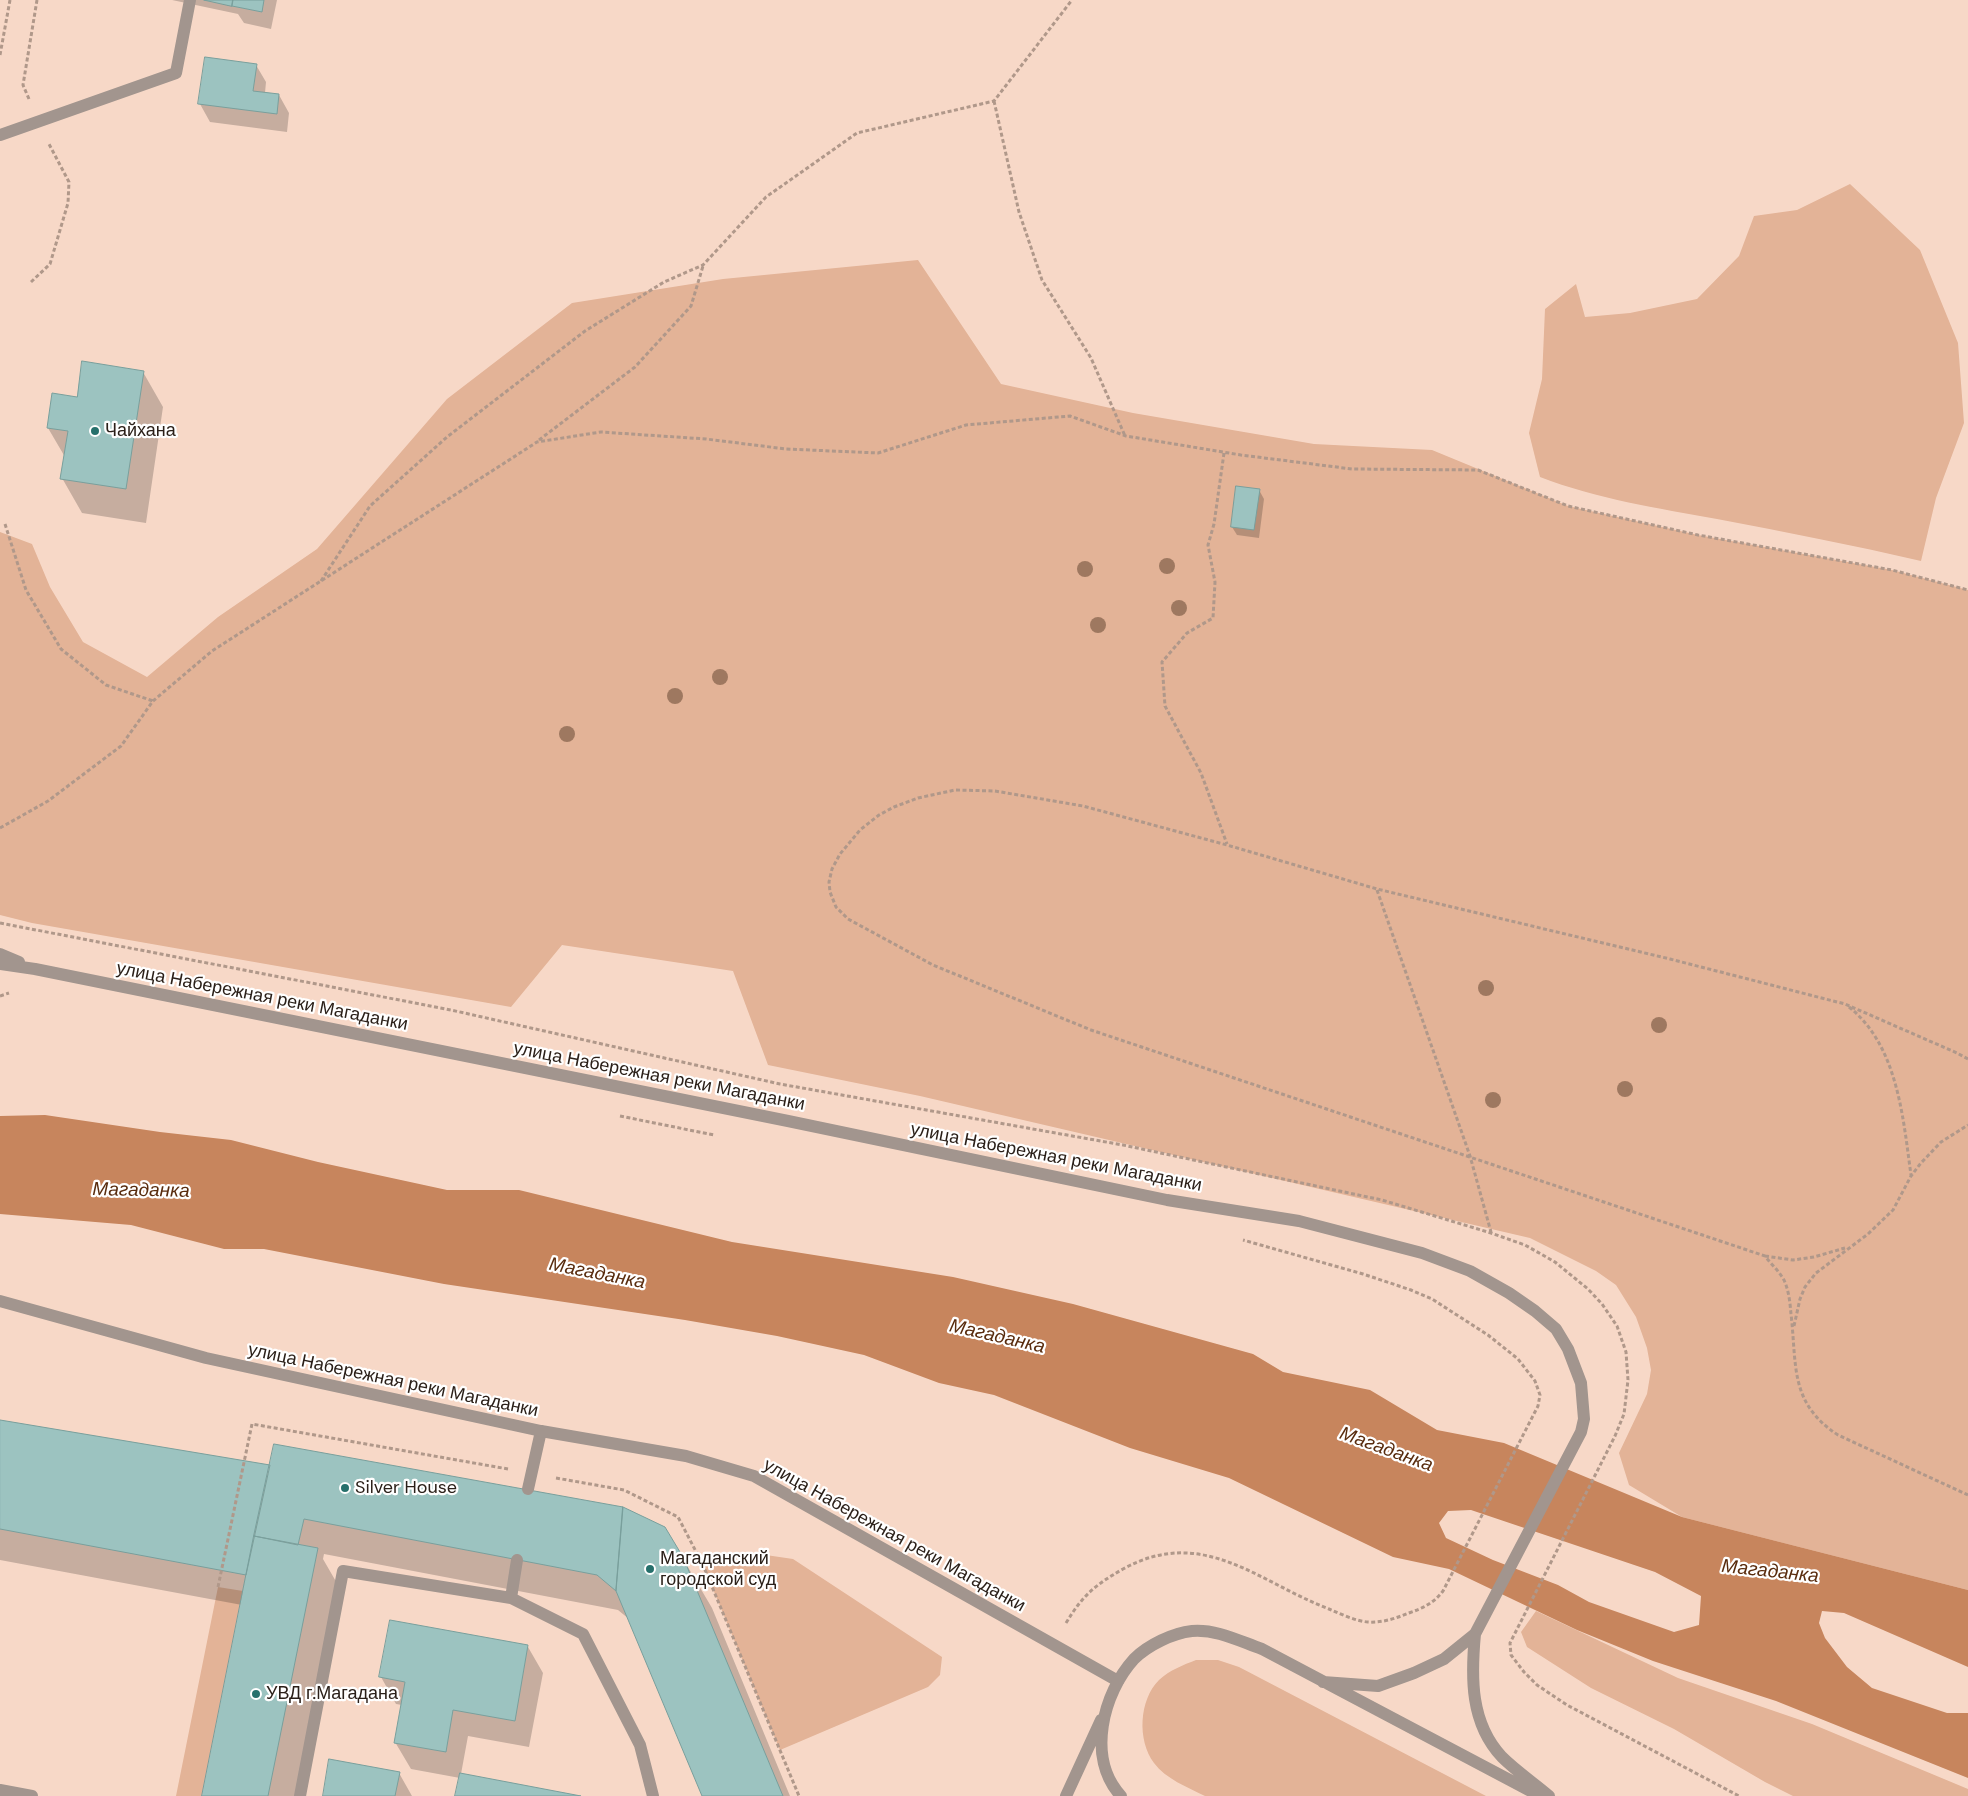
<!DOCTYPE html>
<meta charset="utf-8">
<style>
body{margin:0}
canvas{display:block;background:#f7d8c7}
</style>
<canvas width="1968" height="1796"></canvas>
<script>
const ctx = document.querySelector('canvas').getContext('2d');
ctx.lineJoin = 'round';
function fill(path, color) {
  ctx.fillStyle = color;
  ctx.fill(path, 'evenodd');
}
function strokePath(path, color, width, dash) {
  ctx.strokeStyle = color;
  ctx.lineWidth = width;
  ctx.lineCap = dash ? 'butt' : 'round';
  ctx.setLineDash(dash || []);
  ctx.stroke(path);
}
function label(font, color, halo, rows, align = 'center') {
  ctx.font = font + ' "DM Sans",sans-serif';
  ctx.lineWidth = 4.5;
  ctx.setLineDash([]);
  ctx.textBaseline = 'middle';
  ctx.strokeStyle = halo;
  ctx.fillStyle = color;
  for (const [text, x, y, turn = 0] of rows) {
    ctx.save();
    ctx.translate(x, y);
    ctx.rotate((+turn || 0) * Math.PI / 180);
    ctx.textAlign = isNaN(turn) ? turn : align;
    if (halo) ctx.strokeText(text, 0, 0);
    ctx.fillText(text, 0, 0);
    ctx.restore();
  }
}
const green = new Path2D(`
 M1850,184l70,66 38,93 6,80 -28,75 -15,63c-68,-16 -136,-29 -204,-42 -60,-11 -120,-20 -177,-42l-11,-44 13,-54 3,-70 31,-25 9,33 45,-4 67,-14 42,-43 15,-40 43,-6z
 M918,260l83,124 132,29 181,31 118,6 136,56 130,29 194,35 76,20v1000l-286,-73 -53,-32 -10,-32 28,-59 4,-24 -4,-22 -11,-31 -20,-32 -20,-14 -66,-33 -610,-142 -152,-31 -35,-94 -171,-26 -51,62 -479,-84 -32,-8v-383l32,12 18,43 33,55 64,35 71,-60 99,-68 130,-150 125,-96 151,-24z
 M759,1554l34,5 149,98 -2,18 -12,12 -148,63 -77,-185 26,-10z
 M218,1587l25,4 -41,205h-26z
 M1536,1611l142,67 134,46 156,65v7h-175l-28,-14 -91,-53 -83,-41 -64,-41 -6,-15z
 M1196,1660h22l21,7 247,129h-281c-18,-9 -39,-17 -51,-33 -17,-23 -15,-63 5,-83 11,-10 24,-15 37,-20z`);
const water = new Path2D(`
 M45,1115l115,17 71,8 87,22 129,28h72l213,52 221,35 120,27 180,50 30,18 87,18 67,40 67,13 178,74 286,73v77l-124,-54 -22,-2 -3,12 6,15 22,29 25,21 75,25h21v65l-192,-77 -123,-40 -76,-31 -128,-61 -56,-12 -164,-79 -99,-30 -136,-53 -55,-12 -75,-28 -87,-19 -92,-16 -241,-36 -180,-35h-40l-93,-24 -131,-11v-98zM1471,1510l184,62 46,24 -2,29 -25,7 -85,-30 -31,-17 -65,-25 -47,-22 -7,-15 9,-12z`);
const shadow = new Path2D(`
 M172,0h105l-6,29 -27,-6 -6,-9z
 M256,65l10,17 -1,11 14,2 10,18 -2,19 -77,-10 -10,-18z
 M143,372l20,35 -17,116 -64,-10 -20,-35 3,-21 -17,-29 30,-30z
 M1259,490l5,9 -5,39 -22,-3 -5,-8z
 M0,1421l682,136 30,51 78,188h-86l-75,-177 -11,-9 -294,-56 -1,5 15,26 -43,211h-92l39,-191 -242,-45z
 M528,1647l15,26 -14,74 -61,-11 -7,38 113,22h-117l3,-18 -49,-9 -16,-27 7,-37 -6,-1 -15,-27z
 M399,1773l13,23h-88z`);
const building = new Path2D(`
 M204,0h29l-1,6z
 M233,0h31l-2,12 -30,-6z
 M205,57l52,7 -4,27 26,3 -2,20 -79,-10z
 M82,361l62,10 -18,118 -66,-10 8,-48 -21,-3 5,-35 25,4z
 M1236,486l24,3 -6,41 -23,-3z
 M0,1420l270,45 -24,110 -246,-46z
 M274,1444l349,63 -7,84 -19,-16 -293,-56 -6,26 -44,-9z
 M623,1507l42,20 18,30 100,239h-81l-86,-205z
 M254,1536l64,12 -50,248h-66z
 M390,1620l138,25 -13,76 -62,-11 -7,42 -52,-9 11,-61 -26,-5z
 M329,1759l71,13 -5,24h-72z
 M460,1773l121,23h-126z`);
const path = new Path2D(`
 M0,55l10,-55
 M29,99l-6,-14 14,-85
 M994,101l25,111 23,68 49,78 34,78
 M31,282l19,-18 18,-61 1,-21 -20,-38
 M539,440l96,-73 56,-61 12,-40
 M1224,453l-10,71 -6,21 7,37 -2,36 -26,15 -25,29 3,44 36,67 26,71
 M5,524l21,66 35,59 45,36 47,16
 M321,581l49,-75 77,-69 138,-106 79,-49 39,-17 63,-68 91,-64 137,-32 78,-101
 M0,828l48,-27 73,-55 32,-45 59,-50 325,-209 64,-10 105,7 80,10 92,4 88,-28 104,-9 56,20 115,19 111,14 126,1 90,36 130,29 194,35 76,20
 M1377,890l93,266 21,76
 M0,923l451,87 329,74 343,61 259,55 109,33 34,12 30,17 33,27 14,15 15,22 9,26 2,28 -4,34 -9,22 -105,207 1,12 13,17 13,13 30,20 172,91
 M0,996l9,-3
 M1849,1007c49,39 54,111 62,168
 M1968,1059l-11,-6 -112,-49 -175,-45 -293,-70 -150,-44 -144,-39 -88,-15 -40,-1 -37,8 -24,9 -15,8 -19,15 -20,24 -8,15 -3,13 1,10 6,15 12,12 85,46 158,65 674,226c6,8 14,15 19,24 5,11 6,23 7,34 6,51 -2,89 47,121l130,60
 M620,1116l94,19
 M1765,1256l28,4 21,-3 31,-9
 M1794,1326l6,-27 5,-12 11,-14 52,-39 25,-24 18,-34 10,-13 20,-21 27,-17
 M556,1478l68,12 54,27 25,48 96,231
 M218,1587l34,-163 256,45
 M1066,1623c17,-28 29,-38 57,-54 80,-44 135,13 206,40 12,5 26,12 39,13 15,1 28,-4 41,-9 14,-5 25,-10 34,-22l95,-185 2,-11 -5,-14 -17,-22 -30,-24 -56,-36 -21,-9 -48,-16 -120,-34`);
const service = new Path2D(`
 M0,135l176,-62 14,-73
 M528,1489l13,-58
 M517,1560l-6,38 72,36 57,111 13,51
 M0,1790l32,6
 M300,1796l43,-225 168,27`);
const minor = new Path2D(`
 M0,1301l206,57 335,73 145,25 68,20 364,205`);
const tertiary = new Path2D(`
 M0,954l19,8
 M0,964l35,5 753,152 379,79 132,21 123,32 48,18 39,22 26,18 21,18 12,20 13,34 3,36 -3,13 -106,202 -31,25 -30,14 -36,13 -55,-4
 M1475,1634c-4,43 -5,89 27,123 14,14 32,26 47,39
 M1066,1796l35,-76
 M1121,1796c-35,-38 -18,-103 13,-137 14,-14 39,-26 58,-28 25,-2 47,10 70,18l278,147`);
const trees = [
 [1167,566],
 [1085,569],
 [1179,608],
 [1098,625],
 [720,677],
 [675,696],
 [567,734],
 [1486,988],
 [1659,1025],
 [1625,1089],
 [1493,1100]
];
const markers = [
 [95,431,5,"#26706c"],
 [345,1488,5,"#26706c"],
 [650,1569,5,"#26706c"],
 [256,1694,5,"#26706c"]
];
const poiNames = [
 ["Чайхана",105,431],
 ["Silver House",355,1488],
 ["Магаданский",660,1559],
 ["городской суд",660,1580],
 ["УВД г.Магадана",266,1694]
];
const streetNames = [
 ["улица Набережная реки Магаданки",262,997,11],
 ["улица Набережная реки Магаданки",659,1077,11],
 ["улица Набережная реки Магаданки",1056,1158,11],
 ["улица Набережная реки Магаданки",393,1381,12],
 ["улица Набережная реки Магаданки",894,1536,29]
];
const waterNames = [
 ["Магаданка",141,1191,1],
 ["Магаданка",597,1274,11],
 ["Магаданка",997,1337,13],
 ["Магаданка",1386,1450,20],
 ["Магаданка",1770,1572,6]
];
fill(green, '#e3b397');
fill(water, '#c7855d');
fill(shadow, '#0003');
fill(building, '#9cc3c0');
strokePath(building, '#799f9c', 1);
strokePath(path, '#b0988a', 3, [4, 2.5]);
strokePath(service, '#a2958e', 12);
strokePath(minor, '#a2958e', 12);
strokePath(tertiary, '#a2958e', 12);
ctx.fillStyle = '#9e7860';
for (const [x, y] of trees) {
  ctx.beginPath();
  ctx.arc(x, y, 8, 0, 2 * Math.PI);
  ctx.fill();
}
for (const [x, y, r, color] of markers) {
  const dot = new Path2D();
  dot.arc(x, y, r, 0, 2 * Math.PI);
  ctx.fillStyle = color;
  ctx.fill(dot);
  strokePath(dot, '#fff', 2);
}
label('18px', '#2b2019', '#fff', poiNames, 'left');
label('18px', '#2b2019', '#fff', streetNames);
label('italic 19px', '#592c0e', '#fff', waterNames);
</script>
